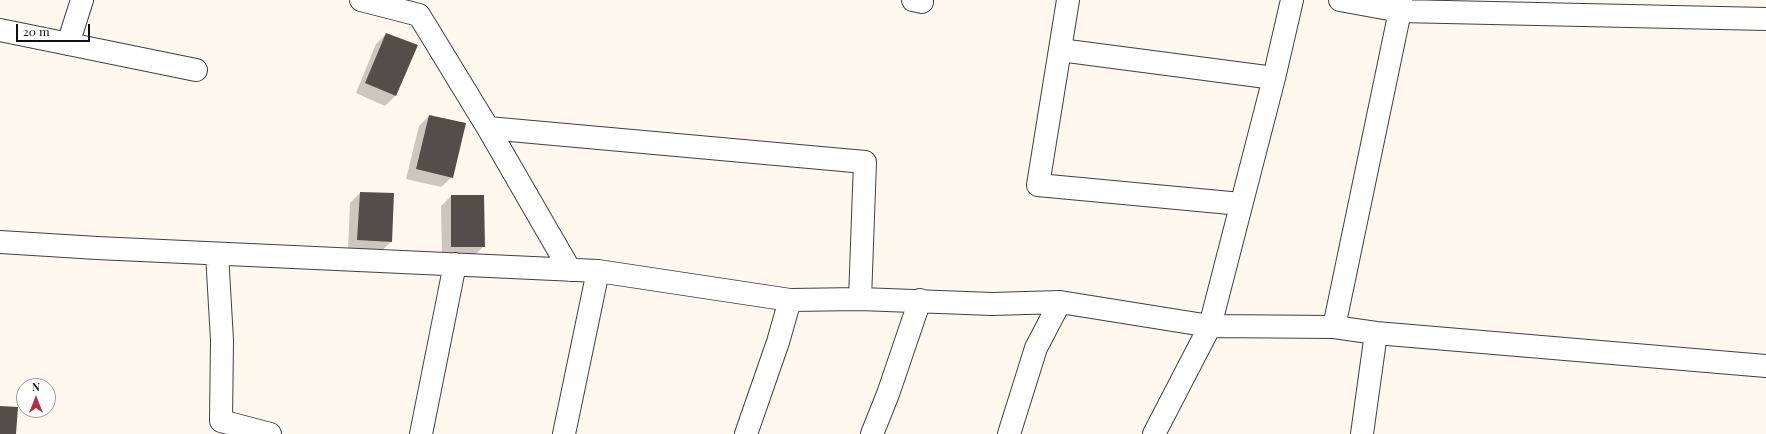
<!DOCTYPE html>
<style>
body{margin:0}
#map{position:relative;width:1766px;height:434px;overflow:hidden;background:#fef8ee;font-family:"Playfair Display",serif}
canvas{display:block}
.north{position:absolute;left:16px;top:378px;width:40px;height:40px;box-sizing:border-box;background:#fff;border:1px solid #9e9e9e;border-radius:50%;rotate:0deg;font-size:11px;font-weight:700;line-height:16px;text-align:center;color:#0d0d0d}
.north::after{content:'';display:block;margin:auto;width:14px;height:18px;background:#b13046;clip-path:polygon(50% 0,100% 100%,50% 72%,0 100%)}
.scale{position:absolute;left:16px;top:24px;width:74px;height:18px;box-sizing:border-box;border:2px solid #0d0d0d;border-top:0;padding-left:5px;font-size:12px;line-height:14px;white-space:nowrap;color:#0d0d0d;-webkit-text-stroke:3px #fff;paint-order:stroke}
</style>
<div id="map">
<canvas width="1766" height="434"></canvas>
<div class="north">N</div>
<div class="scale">20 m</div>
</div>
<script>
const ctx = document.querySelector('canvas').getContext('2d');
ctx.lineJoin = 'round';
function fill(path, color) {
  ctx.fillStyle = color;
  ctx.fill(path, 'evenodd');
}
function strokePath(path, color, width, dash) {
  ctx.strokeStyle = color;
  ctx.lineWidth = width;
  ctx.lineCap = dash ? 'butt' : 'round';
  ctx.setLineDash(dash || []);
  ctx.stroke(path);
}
const shadow = new Path2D(`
 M386,34l10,61 -11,11 -29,-13 20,-49z
 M429,116l23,61 -11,10 -35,-8 13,-53z
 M360,193l31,49 -11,10 -32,-2 2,-47z
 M451,196l33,50 -10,10 -32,1 -1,-51z`);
const building = new Path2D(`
 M386,33l32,12 -22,51 -31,-13z
 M429,115l37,8 -13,55 -37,-9z
 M360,192l34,1 -2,49 -35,-2z
 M451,195h33l1,52h-34z
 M0,406l18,1 -2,27h-16z`);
const street = new Path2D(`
 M361,0l58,15 69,113 82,142
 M913,0l9,2v-2
 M1068,0l-30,185 203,19
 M1340,0l60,11 1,-11
 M0,30l196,40
 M68,44l14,-44
 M1060,50l214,28
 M488,128l377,34 -5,137
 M0,242l97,6 501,23 192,29 70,-1 132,5 68,-2 150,24 124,1 42,6 390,33
 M217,254l5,86 -1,81 49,13
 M1334,327l66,-316 366,8
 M421,434l34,-170
 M564,434l34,-163
 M746,434l32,-92 12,-42
 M872,434l16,-40 32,-94
 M1009,434l27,-86 24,-46
 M1154,434l56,-108 64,-248 18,-78
 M1362,434l14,-101`);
fill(shadow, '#0003');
fill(building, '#544d4a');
strokePath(street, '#404040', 24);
strokePath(street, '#fff', 22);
</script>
